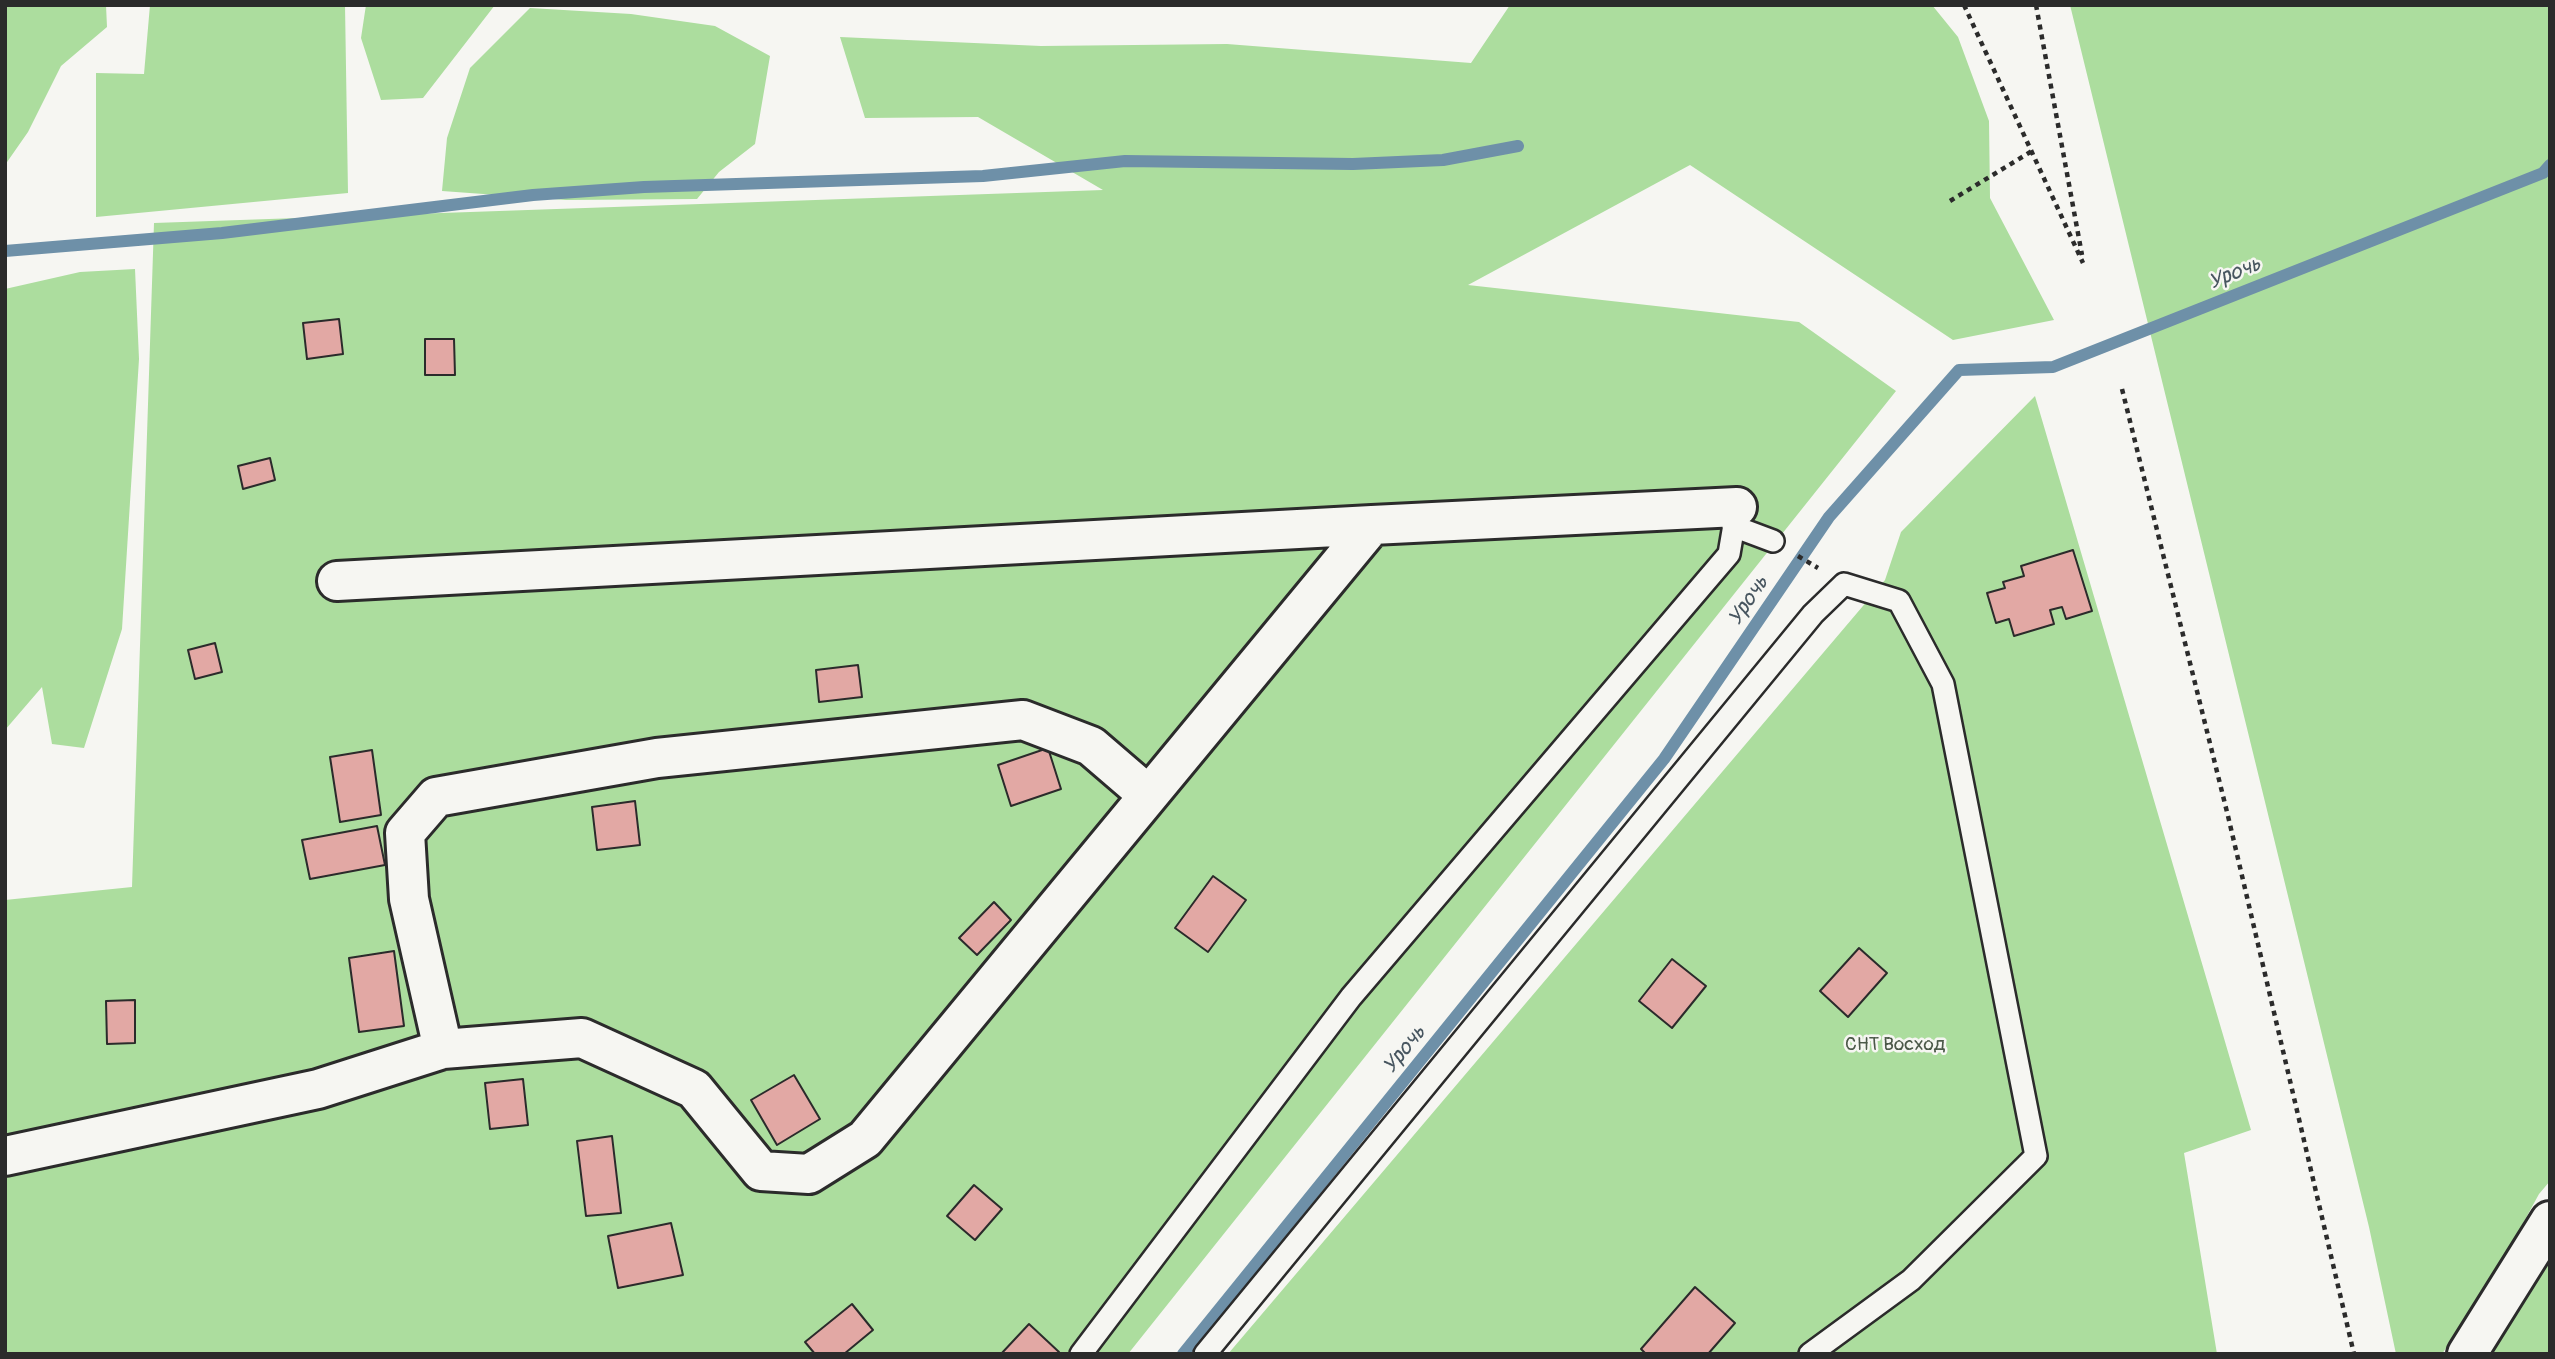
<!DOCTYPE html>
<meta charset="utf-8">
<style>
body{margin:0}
#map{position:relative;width:2555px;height:1359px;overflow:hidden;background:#f6f6f2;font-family:Pangolin,sans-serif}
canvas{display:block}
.frame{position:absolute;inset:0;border:7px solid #2b2b2b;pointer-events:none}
</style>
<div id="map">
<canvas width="2555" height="1359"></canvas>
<div class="frame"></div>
</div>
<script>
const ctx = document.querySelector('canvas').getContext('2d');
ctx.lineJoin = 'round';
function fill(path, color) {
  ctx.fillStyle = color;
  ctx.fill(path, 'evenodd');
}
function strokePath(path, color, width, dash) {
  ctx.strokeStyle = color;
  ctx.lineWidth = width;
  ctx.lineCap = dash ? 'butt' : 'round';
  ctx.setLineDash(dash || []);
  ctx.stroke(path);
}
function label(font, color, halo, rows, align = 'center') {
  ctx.font = font + ' Pangolin,sans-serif';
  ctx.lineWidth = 5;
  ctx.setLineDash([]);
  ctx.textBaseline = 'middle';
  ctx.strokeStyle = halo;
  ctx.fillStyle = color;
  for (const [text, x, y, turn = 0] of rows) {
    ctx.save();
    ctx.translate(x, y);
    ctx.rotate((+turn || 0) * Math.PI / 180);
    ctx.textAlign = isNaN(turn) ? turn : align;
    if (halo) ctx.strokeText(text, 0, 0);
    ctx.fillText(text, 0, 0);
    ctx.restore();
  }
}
const green = new Path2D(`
 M5,5h101l1,22 -46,39 -33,66 -23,33z
 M150,5h195l3,188 -252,24v-144l48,1z
 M366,5h129l-72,93 -42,2 -20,-62z
 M1510,5h422l26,32 31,84 1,77 64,122 -101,20 -263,-175 -222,120 331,37 97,69 -768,963h-1123v-454l127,-13 22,-664 949,-33 -125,-73 -113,1 -25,-81 201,9 186,-2 244,19z
 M2070,5h480v1176l-11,13 -46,84 -51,76h-46l-27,-127z
 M530,8l101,6 84,12 55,30 -15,88 -36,28 -22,27 -131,1 -124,-9 5,-53 23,-70z
 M135,269l4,90 -17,270 -38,119 -32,-4 -10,-57 -37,43v-441l75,-17z
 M2035,396l216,734 -67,23 33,201h-989l657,-774 16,-48z
 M2550,1252v102h-66z`);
const stream = new Path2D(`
 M5,251l217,-18 311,-38 111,-8 339,-11 142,-15 228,3 90,-4 75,-14
 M1183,1354l481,-595 165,-242 130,-147 94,-3 490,-194 7,-8`);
const building = new Path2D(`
 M339,319l4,35 -36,5 -4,-36z
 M425,339h29l1,36h-30z
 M270,458l5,22 -32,9 -5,-23z
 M2073,550l19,61 -26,8 -4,-12 -12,3 4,14 -40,12 -5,-17 -13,4 -9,-30 18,-5 -2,-6 21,-6 -3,-10z
 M215,643l7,29 -27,7 -7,-29z
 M858,665l4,32 -43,5 -3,-32z
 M1048,748l13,41 -50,17 -13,-41z
 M372,750l9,65 -41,7 -10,-65z
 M635,801l5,44 -43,5 -5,-43z
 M377,826l8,39 -75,14 -8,-39z
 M1213,876l33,24 -38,52 -33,-24z
 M994,902l17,18 -34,35 -18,-17z
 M1859,948l28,25 -39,44 -28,-26z
 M394,951l10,75 -45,6 -10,-74z
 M1672,959l34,27 -34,42 -33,-27z
 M135,1000v43l-28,1 -1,-43z
 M794,1075l26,44 -43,26 -26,-45z
 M523,1079l5,46 -38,4 -5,-46z
 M612,1136l9,77 -35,3 -9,-75z
 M974,1185l28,24 -27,31 -28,-24z
 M671,1223l12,52 -65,13 -10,-52z
 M1695,1287l40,36 -27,31h-62l-5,-5z
 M852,1304l21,26 -29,24h-29l-10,-12z
 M1029,1324l30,28 -1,2h-57z`);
const path = new Path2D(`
 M1964,5l119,258
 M2036,5l46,250
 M1950,201l82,-50
 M2122,389l106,427 126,538
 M1798,556l20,12`);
const service = new Path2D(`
 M1733,526l40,15
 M1081,1354l270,-357 378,-443 8,-47
 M1205,1354l608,-740 31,-30 55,17 44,83 93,472 -125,124 -101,74`);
const minor = new Path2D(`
 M337,581l1035,-56
 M443,1049l-34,-150 -4,-66 31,-36 221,-39 366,-38 68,26 57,49
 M5,1156l313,-67 125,-40 139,-11 112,51 67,82 48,3 56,-35 507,-614 365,-18`);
const secondary = new Path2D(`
 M2467,1354l83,-133`);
const parkNames = [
 ["СНТ Восход",1895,1045]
];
const waterNames = [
 ["Урочь",2235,274,-22],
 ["Урочь",1749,601,-56],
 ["Урочь",1405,1050,-51]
];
fill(green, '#acdd9e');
strokePath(stream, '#6e90a8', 12);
fill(building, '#e2a8a4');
strokePath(building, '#2b2b2b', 2);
strokePath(service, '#2b2b2b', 26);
strokePath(minor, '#2b2b2b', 44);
strokePath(secondary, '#2b2b2b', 44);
strokePath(path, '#2b2b2b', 4.5, [5, 5]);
strokePath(service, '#f6f6f2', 21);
strokePath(minor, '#f6f6f2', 38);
strokePath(secondary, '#f6f6f2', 38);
label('19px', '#4b5848', '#f6f6f2', parkNames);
label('italic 21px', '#47555f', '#f6f6f2', waterNames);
</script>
